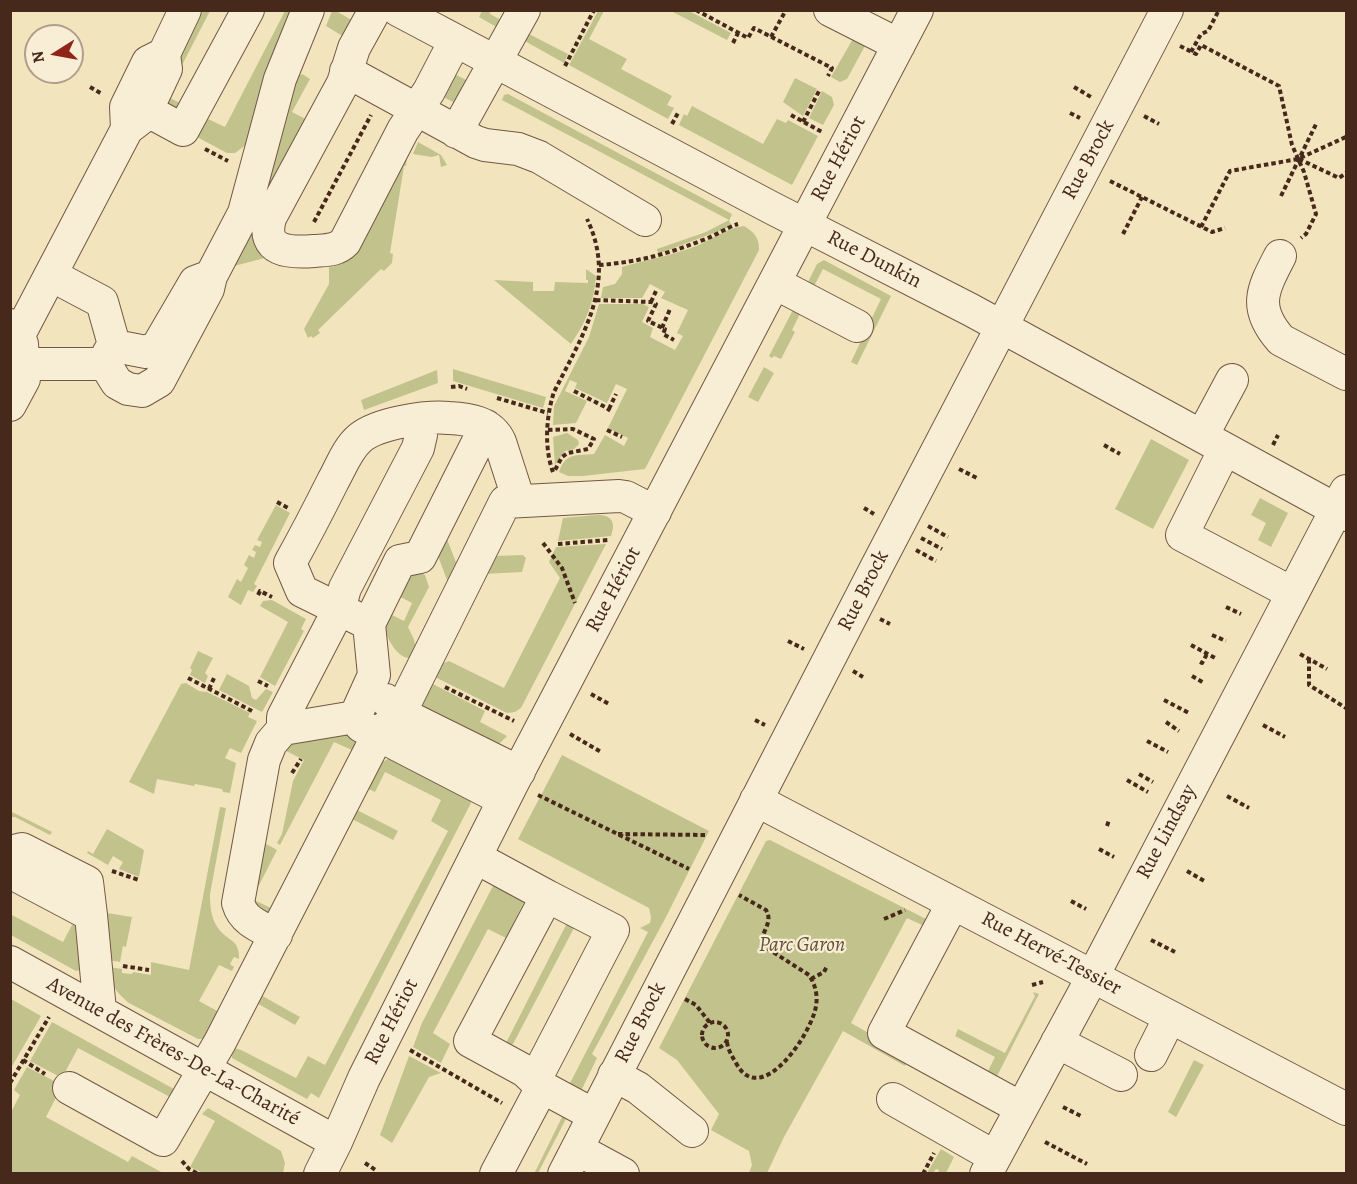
<!DOCTYPE html>
<meta charset="utf-8">
<style>
body{margin:0}
#map{position:relative;width:1357px;height:1184px;overflow:hidden;background:#f2e5be;font-family:Alegreya,serif}
canvas{display:block}
.frame{position:absolute;inset:0;border:12px solid #47291b;pointer-events:none}
.north{position:absolute;left:24px;top:24px;width:60px;height:60px;box-sizing:border-box;background:#f7eed5;border:2px solid #b19f8b;border-radius:50%;rotate:259deg;font-size:16px;font-weight:700;line-height:24px;text-align:center;color:#47291b}
.north::after{content:'';display:block;margin:auto;width:21px;height:27px;background:#8f2418;clip-path:polygon(50% 0,100% 100%,50% 72%,0 100%)}
</style>
<div id="map">
<canvas width="1357" height="1184"></canvas>
<div class="frame"></div>
<div class="north">N</div>
</div>
<script>
const ctx = document.querySelector('canvas').getContext('2d');
ctx.lineJoin = 'round';
function fill(path, color) {
  ctx.fillStyle = color;
  ctx.fill(path, 'evenodd');
}
function strokePath(path, color, width, dash) {
  ctx.strokeStyle = color;
  ctx.lineWidth = width;
  ctx.lineCap = dash ? 'butt' : 'round';
  ctx.setLineDash(dash || []);
  ctx.stroke(path);
}
function label(font, color, halo, rows, align = 'center') {
  ctx.font = font + ' Alegreya,serif';
  ctx.lineWidth = 4.5;
  ctx.setLineDash([]);
  ctx.textBaseline = 'middle';
  ctx.strokeStyle = halo;
  ctx.fillStyle = color;
  for (const [text, x, y, turn = 0] of rows) {
    ctx.save();
    ctx.translate(x, y);
    ctx.rotate((+turn || 0) * Math.PI / 180);
    ctx.textAlign = isNaN(turn) ? turn : align;
    if (halo) ctx.strokeText(text, 0, 0);
    ctx.fillText(text, 0, 0);
    ctx.restore();
  }
}
const green = new Path2D(`
 M203,11h7l-44,85 12,6 3,5 -1,3 -23,-8z
 M285,11h10l-27,57 -21,76 -12,9h-8l-30,-16 11,-18 17,8z
 M332,11h4l21,12 -8,17 -23,-14z
 M482,11h9l-1,3 15,8 -5,7 -21,-12z
 M598,11h6l-15,28 38,20 -6,10 51,27 -5,9 7,3 -6,11 -99,-54z
 M671,11h18l42,22 -4,7z
 M527,33l41,21 -4,9 -41,-23z
 M854,37l12,7 -19,35 -7,3 -9,-5z
 M447,70l25,13 -13,22 -22,-11z
 M302,74l8,5 -18,33 19,10 -44,133 -2,3 -31,8 24,-47 37,-136 3,-7z
 M795,78l22,11 -14,27 -20,-14z
 M822,91l10,6 2,8 -11,20 -14,-7z
 M508,94l224,120 -3,7 3,5 -74,28 -1,-5 49,-17 23,-12 -227,-120 2,-5z
 M692,106l71,38 14,-25 9,4 2,-3 30,16 -26,49 -113,-60 5,-11 3,2z
 M418,142l23,13 6,10 -6,2 -2,-12 -7,2 -19,-3z
 M405,156l2,1 -1,9h-2l-14,87 3,1 -1,9 -8,8 -3,-2 -63,61 2,3 -7,5 -2,-2 -3,2 -4,-9 25,-45v-17l8,-1 10,-9z
 M744,226c10,6 15,11 15,24l-114,219 -62,7h-15l-9,-4c7,-20 17,-16 35,-18l11,-19 19,11 4,-8 -20,-10 19,-39 -11,-5 -9,19 -32,-15 2,-5 -7,-3 -5,11 22,10 -11,22 -23,2 1,-19 35,-69 10,-33h44l6,3 -7,15 11,6 -3,9 25,13 8,-14 -6,-3 11,-23 -27,-12 4,-6 -15,-8 -8,14h-41l2,-11 12,-3 7,-10v-7c23,-7 47,-11 69,-19 18,-6 34,-20 53,-22z
 M824,260l67,36 -34,69 -6,-3 30,-63 -58,-30 -10,19 -6,-4 10,-20z
 M586,269l10,7c-2,27 -10,46 -25,68l-77,-64 39,2v9h21l1,-9 33,1v-3h-2z
 M794,308l7,4 -9,18 3,2 -14,27 -7,-3 -2,2 -3,-2z
 M764,367l10,6 -16,29 -10,-5z
 M453,369l93,28 -3,11 -90,-27z
 M437,370l1,13 -74,27 -3,-10z
 M567,433l11,7 1,4 -5,5 -9,2 -10,14 -2,-28z
 M1151,439l38,21 -36,69 -38,-20z
 M1260,498l28,15 -17,34 -13,-7 8,-17 -15,-8z
 M276,505l14,8 -36,71 3,2 -4,6 -5,-2 -7,15 -13,-8 9,-18 4,3 7,-14 -4,-3 5,-10 5,3 2,-6 -4,-2 3,-5 5,2 2,-5 -5,-2z
 M597,515c15,0 19,7 14,21l-53,5 5,-23z
 M445,534l14,36 -10,15 -13,-34z
 M606,544l-85,164 -6,4 -8,1 -74,-37 6,-11 10,-4 55,27 56,-110 -11,-16 7,-15z
 M523,555l3,3 -4,14 -38,2 11,-18z
 M420,573l5,2 4,12 -21,40c5,11 13,21 1,31 -12,0 -25,-23 -25,-35 0,-4 3,-7 4,-10l16,8 8,-18 -17,-9 14,-20z
 M272,600l34,19 -5,10 3,2 -29,55 -15,-9 28,-55 -28,-16 3,-5z
 M198,651l15,7 -8,15 3,3 -3,7 -15,-8 2,-5 -2,-2z
 M227,674l22,12 3,12 4,2 10,-11 7,3 -11,20 -43,-22z
 M429,682l56,29 -5,11 27,14 -7,7 -7,1 -69,-34 -4,-7z
 M186,683l13,8 8,1 43,21 -2,4 9,4 -16,32 -11,-5 -5,10 11,5 -6,30 -7,-1 -1,-3 -27,-5 -1,2 -37,-7 -3,15 -25,-12 52,-98z
 M346,734l13,5 -5,12 -20,-9 -54,103 -3,-2 5,-9 11,-53 11,-21 -20,-10 7,-7z
 M562,755l147,76 -43,86 -74,137 5,4 -16,33 -12,-6 79,-153 -8,-4 10,-5 1,-6 -2,-9 -131,-69z
 M390,758l23,6 -2,6 58,28 2,5 -152,295 -8,-5 -4,6 -75,-41 -1,-7 3,-3 7,2 55,28 12,-22 17,9 123,-234 -17,-10 10,-21 -56,-28 -10,20 -9,-4 14,-25z
 M220,807l6,1 -16,86c0,12 1,24 8,34 10,14 22,11 21,31l-5,-2 -4,7 4,3 -2,4 -13,-6 -20,36 20,11 -12,27h-9l-69,-36c-15,-13 -17,-17 -20,-36l13,2v4l10,1 1,-2 18,3v-13l38,8z
 M357,810l41,21 -5,9 -41,-21z
 M10,811l42,21 -2,3 -35,-18h-4z
 M107,829l37,21 -5,27 -20,-8 4,-7 -10,-6 -5,9 -21,-12 1,-2 5,3z
 M259,840l18,10 -25,49 21,10 -3,8 -20,-13z
 M770,840l160,81 -3,4h-5l-15,-7 -56,105 30,17 26,22 -2,4 -62,-35 -59,106 -17,36h-18l3,-8 -3,-14 -38,-21 8,-16 -42,-54 -18,-12 107,-207z
 M494,884l31,16 -19,38 -18,-9 -55,104 17,11 -9,19 -28,-16 9,-24z
 M107,913l25,4 -6,30 -3,-1 -3,16 -12,-2 -5,-45z
 M10,914l53,28 9,-17 5,-1 2,23 5,22 -8,2 -65,-36z
 M567,923l6,1 1,4 -61,116 -6,1v-4z
 M1033,992l6,2 -45,88 -8,-7 9,-18 -40,-21 3,-7 47,24 30,-57z
 M259,994l41,23 -5,8 -40,-23z
 M11,999l30,17 -30,52z
 M52,1022l122,67 -4,8 -92,-49 -16,30 -32,-17z
 M409,1056l32,17 -12,4 -37,66 -12,-8z
 M1194,1060l10,5 -28,52 -8,-5z
 M27,1067l33,17 1,4 -15,29 82,45 4,-6 31,17h-152l-1,-59 10,-19 -6,-5z
 M208,1108l73,43 4,12 -2,10h-80l-13,-6 25,-46 -13,-7z
 M563,1115l4,2 -29,56 -4,1z
 M941,1149l13,8 -8,16h-8l1,-3 -3,-1 -3,4h-6z`);
const path = new Path2D(`
 M696,10l52,28 6,-10 78,40 -4,8
 M771,37l15,-27
 M733,43l5,-10
 M1180,46l16,8 5,-9 78,41 13,59 12,27 12,42 -10,20 -5,4
 M1191,52l10,-18 7,-3 11,-21
 M565,66l29,-56
 M90,87l12,7
 M1074,87l17,10
 M1070,113l10,5
 M791,115l31,17
 M1144,116l15,8
 M803,122l16,-31
 M672,124l7,-13
 M205,149l23,12
 M1299,159l40,19 7,-5
 M1110,181l102,51 13,-4
 M1281,196l36,-74
 M314,222l57,-107
 M1201,227l29,-56 68,-12 48,-22
 M1123,234l19,-37
 M599,265c41,-3 72,-12 109,-27 10,-4 20,-11 30,-14
 M596,300l55,2 5,2 -8,17 17,8 -2,5 11,6
 M651,302l5,-11
 M662,328l8,-19
 M451,387l8,-1 8,3
 M574,391l35,18 -2,3
 M497,398l51,15
 M609,409l7,-15
 M548,430l25,-1 21,10 -6,10 -20,4 -6,4 -7,13
 M607,430l15,7
 M1104,445l16,9
 M1273,445l5,-10
 M959,469l18,9
 M553,472c-9,-24 -7,-56 1,-80 28,-56 64,-109 33,-173
 M277,502l13,7
 M864,508l10,6
 M928,526l20,11
 M921,538l21,11
 M543,543l19,25 13,35
 M558,544l50,-4
 M916,550l20,11
 M258,595l2,-4 12,6
 M1226,607l15,7
 M880,619l10,5
 M1212,635l14,6
 M788,641l16,8
 M1191,645l26,14
 M1300,654l27,15
 M1309,659v26l37,23
 M1200,662l2,1 5,-9
 M853,671l10,6
 M1192,676l12,7
 M188,678l66,34
 M258,681l10,5
 M445,687l69,34
 M209,689l5,-11
 M591,694l18,10
 M1164,700l25,13
 M755,720l10,5
 M1166,722l13,9
 M1263,725l22,12
 M570,734l31,18
 M1147,741l21,11
 M292,773l9,-14
 M1139,774l14,8
 M1127,780l21,12
 M538,795l151,74
 M1227,796l22,12
 M1107,826l2,-6
 M618,834l88,1
 M1099,849l15,8
 M112,871l27,9
 M1187,871l19,11
 M1071,901l15,8
 M884,919l21,-9
 M1151,940l24,12
 M123,966l26,4
 M811,979l13,-7 3,-6
 M1032,985l11,-3
 M685,999l11,6 14,18
 M702 1035a13 13 0 1 1 26 0a13 13 0 1 1-26 0Z
 M727,1042c1,8 5,14 9,21 25,47 76,-30 80,-57 2,-11 -1,-22 -7,-31l-47,-30c-2,-13 12,-22 4,-35l-27,-15
 M410,1050l92,53
 M23,1060l22,14
 M10,1083l39,-66
 M1063,1107l20,10
 M1045,1142l42,22
 M182,1161l7,8 9,5
 M365,1163l12,8
 M923,1174l11,-21`);
const minor = new Path2D(`
 M375,10l-21,38 -11,35 -73,135c-9,34 19,35 44,33 12,-1 22,0 31,-9l58,-112 26,-39 26,-50
 M398,10l372,197 201,103 375,205
 M830,10l69,35
 M164,54l2,15 -22,47 -17,13 -1,-22 22,-45 16,-8 21,-44
 M346,71l130,71 9,3 33,4 21,8 106,63
 M146,110l37,20 65,-120
 M456,132l68,-122
 M1280,256c-17,33 -28,51 1,84l65,34
 M51,275l51,27 13,46
 M211,276l-16,6 -38,65 -11,5 -26,-5 -5,1 -6,4 -3,7 1,8 10,16 11,6 14,2 17,-10 49,-92 3,-13 33,-63 36,-134 28,-69
 M775,283l82,43
 M10,325l11,6 106,-202
 M23,364h83
 M10,405l14,-26 -2,-35
 M1202,436l30,-56
 M1225,449l-43,86 110,58
 M369,624l-67,-33 -12,-28c15,-27 29,-54 43,-82 8,-14 14,-32 27,-43 18,-15 66,-22 89,-20 20,1 42,4 51,24l19,59
 M386,700l14,13 119,59
 M361,726l143,74
 M283,729v-12l56,-108 6,-21 73,-140 3,-13 -3,-15
 M756,800l590,309
 M10,852l12,-3 65,33 4,33
 M475,857l72,39 -77,145 55,30 17,16 52,28
 M10,872l81,43 9,96
 M953,903l-69,130 137,75
 M276,935c-16,-8 -33,-14 -38,-32l26,-143 7,-17 12,-14 72,-12 19,-42 -5,-51 31,-63 20,-4 66,-131
 M10,962l326,180
 M1057,1042l64,33
 M1151,1055l19,-38
 M614,1075l24,13 54,43
 M535,1080l78,-150 -66,-34
 M69,1088l94,52 57,-98 160,-311 12,-8 8,-10 105,-211 114,-6 7,1 29,15
 M893,1099l102,58
 M577,1149l46,25
 M320,1174l16,-32 28,-64 148,-294 405,-774
 M496,1174l46,-87
 M564,1174l313,-608 290,-556
 M986,1174l107,-198 253,-485`);
const streetNames = [
 ["Rue Hériot",839,159,-62],
 ["Rue Brock",1089,160,-62],
 ["Rue Dunkin",874,260,27],
 ["Rue Hériot",614,590,-62],
 ["Rue Brock",864,591,-63],
 ["Rue Lindsay",1167,832,-62],
 ["Rue Hervé-Tessier",1051,954,28],
 ["Rue Hériot",392,1022,-63],
 ["Rue Brock",641,1023,-63],
 ["Avenue des Frères-De-La-Charité",173,1052,29]
];
const parkNames = [
 ["Parc Garon",802,946]
];
fill(green, '#c2c28c');
strokePath(minor, '#725844', 34);
strokePath(path, '#47291b', 4, [4.5, 3]);
strokePath(minor, '#f7eed5', 32);
label('21px', '#47291b', '#f7eed5', streetNames);
label('italic 21px', '#664f37', '#f7eed5', parkNames);
</script>
